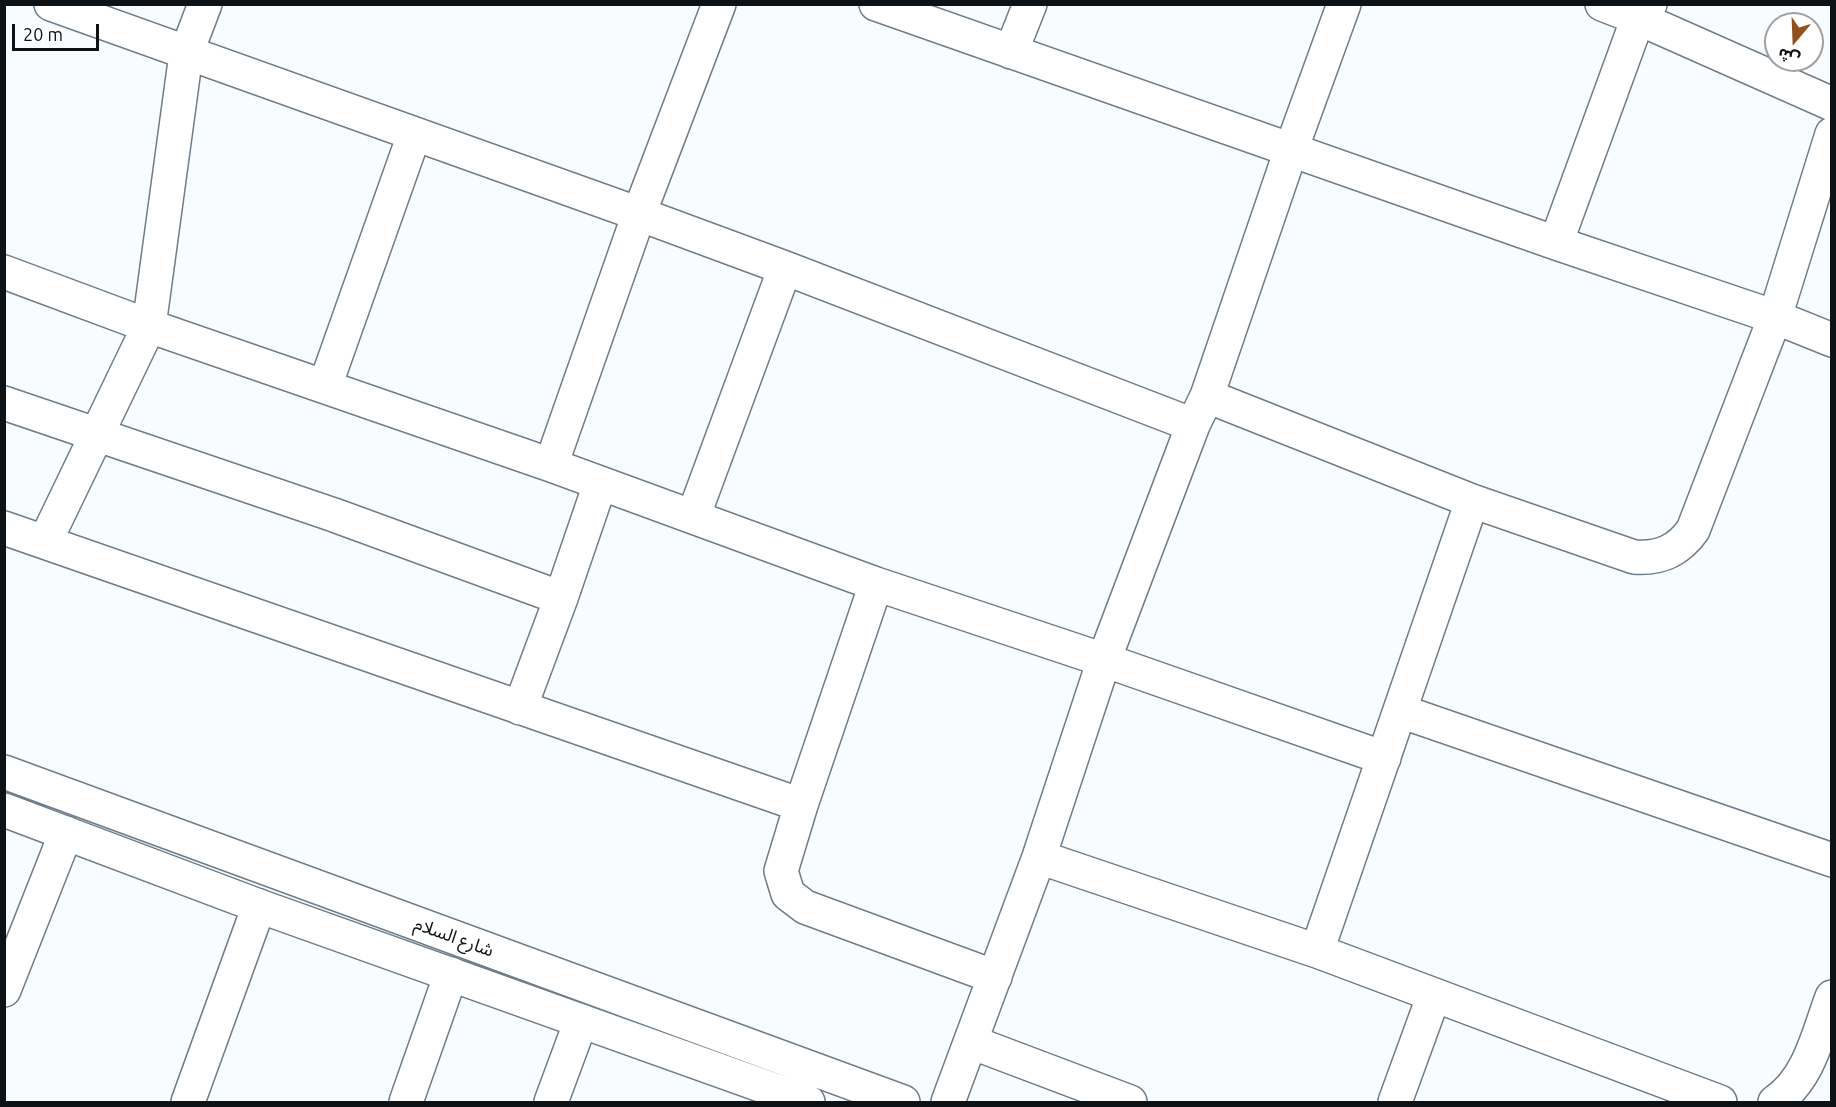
<!DOCTYPE html>
<meta charset="utf-8">
<style>
body{margin:0}
#map{position:relative;width:1836px;height:1107px;overflow:hidden;background:#f9fcff;font-family:Ubuntu,"Noto Sans Arabic",sans-serif}
canvas{display:block}
.frame{position:absolute;inset:0;border:6px solid #0c1216;pointer-events:none}
.north{position:absolute;left:1764px;top:12px;width:60px;height:60px;box-sizing:border-box;background:#fff;border:2px solid #9ea0a2;border-radius:50%;rotate:199deg;font-size:16px;font-weight:700;line-height:24px;text-align:center;color:#0c1216}
.north::after{content:'';display:block;margin:auto;width:21px;height:27px;background:#91501c;clip-path:polygon(50% 0,100% 100%,50% 72%,0 100%)}
.scale{position:absolute;left:12px;top:24px;width:87px;height:27px;box-sizing:border-box;border:3px solid #0c1216;border-top:0;padding-left:8px;font-size:18px;line-height:21px;white-space:nowrap;color:#0c1216;-webkit-text-stroke:4px #fff;paint-order:stroke}
</style>
<div id="map">
<canvas width="1836" height="1107"></canvas>
<div class="frame"></div>
<div class="north">ش</div>
<div class="scale">20 m</div>
</div>
<script>
const ctx = document.querySelector('canvas').getContext('2d');
ctx.lineJoin = 'round';
function strokePath(path, color, width, dash) {
  ctx.strokeStyle = color;
  ctx.lineWidth = width;
  ctx.lineCap = dash ? 'butt' : 'round';
  ctx.setLineDash(dash || []);
  ctx.stroke(path);
}
function label(font, color, halo, rows, align = 'center') {
  ctx.font = font + ' Ubuntu,"Noto Sans Arabic",sans-serif';
  ctx.lineWidth = 4.5;
  ctx.setLineDash([]);
  ctx.textBaseline = 'middle';
  ctx.strokeStyle = halo;
  ctx.fillStyle = color;
  for (const [text, x, y, turn = 0] of rows) {
    ctx.save();
    ctx.translate(x, y);
    ctx.rotate((+turn || 0) * Math.PI / 180);
    ctx.textAlign = isNaN(turn) ? turn : align;
    if (halo) ctx.strokeText(text, 0, 0);
    ctx.fillText(text, 0, 0);
    ctx.restore();
  }
}
const street = new Path2D(`
 M51,4l588,210 146,54 408,157
 M876,4l680,239 219,74 57,23
 M1602,4l36,14 194,86
 M1011,52l19,-48
 M1556,243l82,-225 12,-14
 M4,272l145,54 402,139 325,119 228,76 280,98
 M325,386l89,-251
 M1207,396l265,105 162,56c26,2 44,-6 59,-27l82,-213 57,-183
 M4,403l330,112 227,83
 M551,465l88,-251 80,-210
 M693,517l92,-249
 M4,528l797,277
 M45,542l104,-216 37,-272 19,-50
 M876,584l-75,221 -20,66 7,23 17,13 190,70
 M520,708l41,-110 39,-114
 M1400,711l432,149
 M1039,857l278,94 403,151
 M1317,951l155,-450
 M4,990l62,-157
 M971,1042l159,60
 M188,1102l71,-196
 M406,1102l45,-128
 M551,1102l30,-81
 M948,1102l91,-245 65,-197 89,-235 14,-29 84,-246 53,-146
 M1395,1102l39,-107
 M1775,1102c34,-22 43,-68 57,-105`);
const secondary = new Path2D(`
 M4,772l899,330
 M4,810l255,96 549,196`);
const streetNames = [
 ["شارع السلام",454,937,20]
];
strokePath(street, '#6d7d8a', 36);
strokePath(secondary, '#6d7d8a', 36);
strokePath(street, '#fff', 33);
strokePath(secondary, '#fff', 33);
label('18px', '#0c1216', '#fff', streetNames);
</script>
